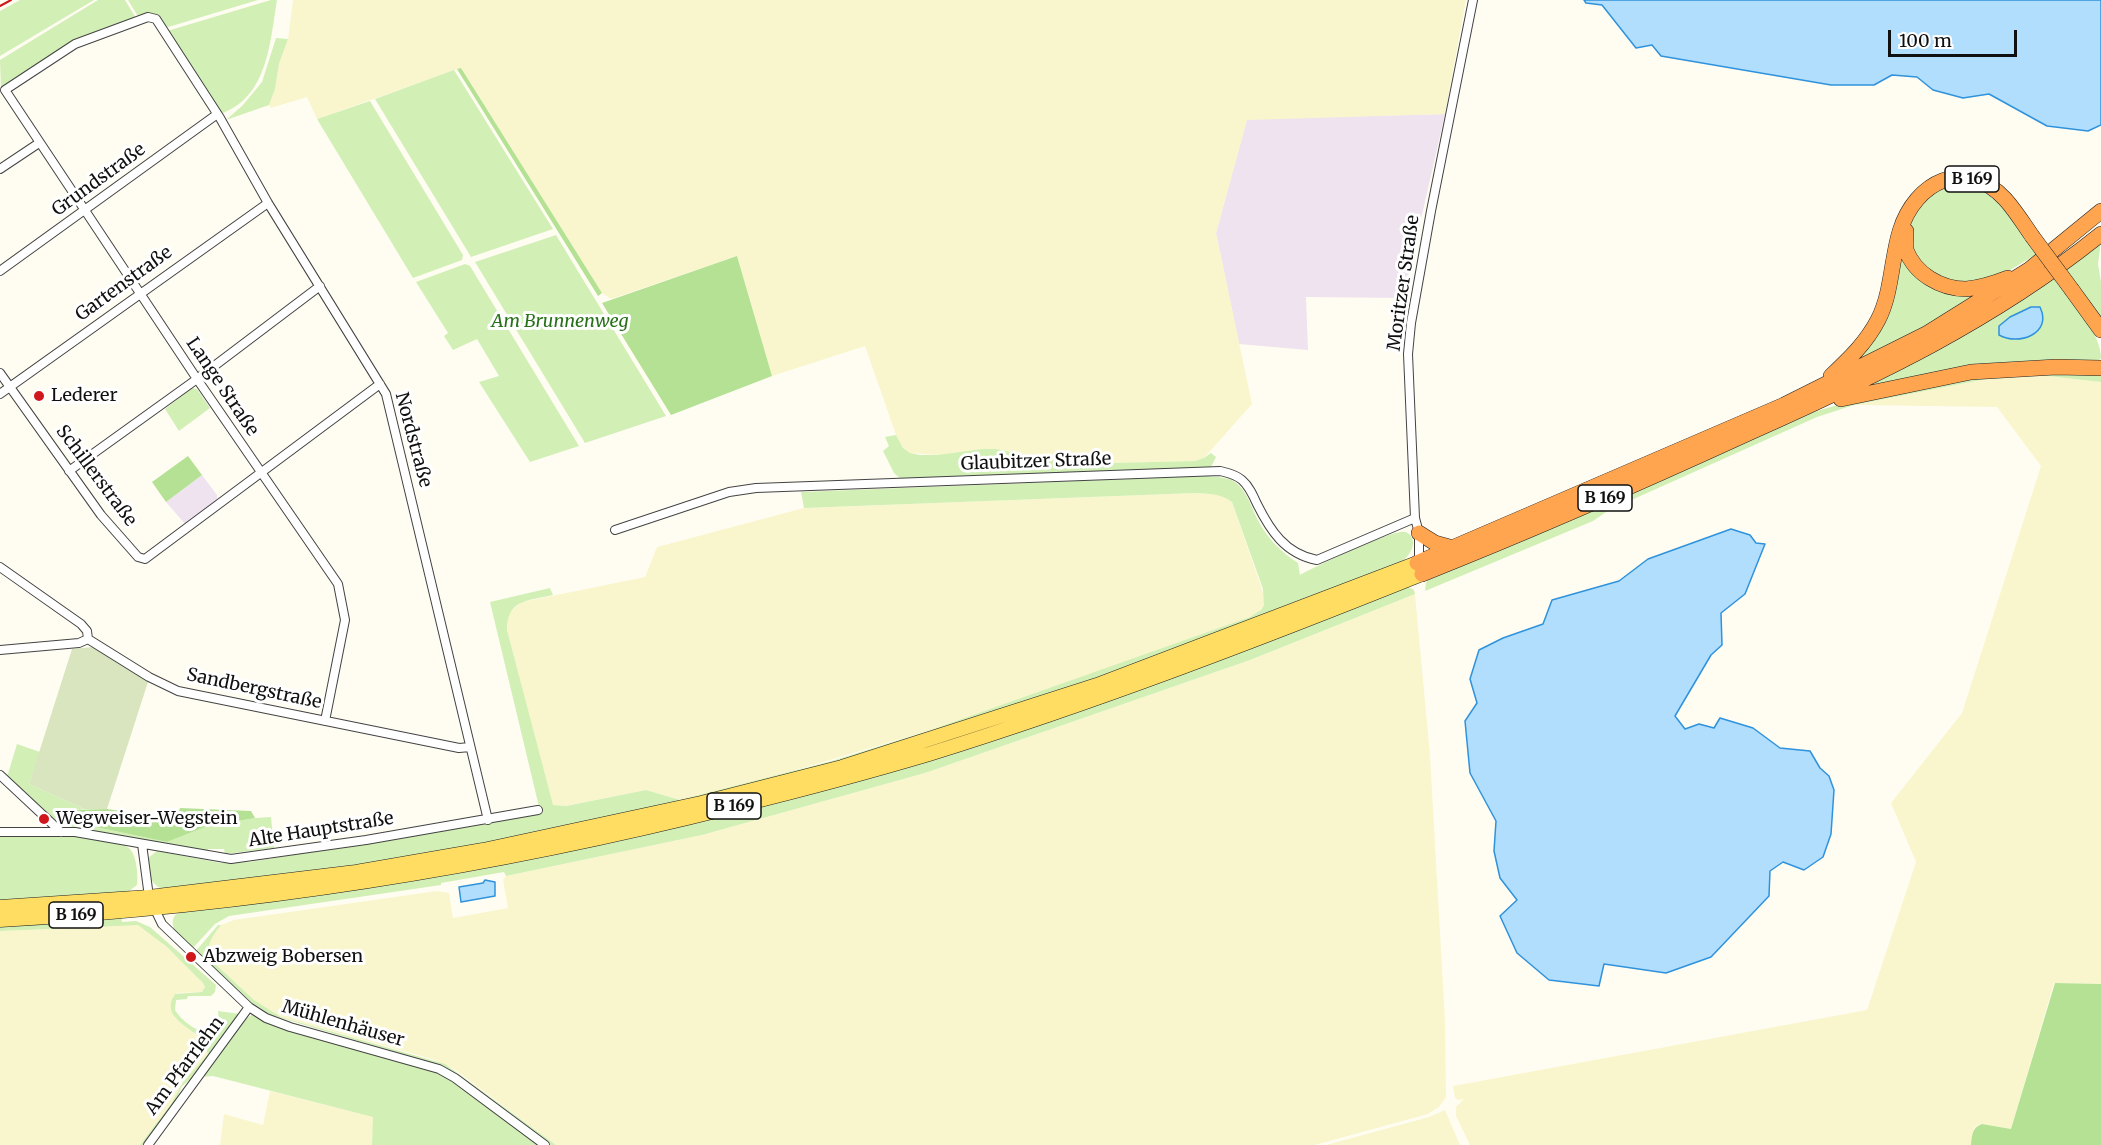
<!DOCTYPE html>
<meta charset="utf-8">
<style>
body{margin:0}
#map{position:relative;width:2101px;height:1145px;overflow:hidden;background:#fffdf2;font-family:Merriweather,serif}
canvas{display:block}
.scale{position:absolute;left:1888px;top:30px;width:129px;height:27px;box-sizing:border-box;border:3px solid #101010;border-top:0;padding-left:8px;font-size:18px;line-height:21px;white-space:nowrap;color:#101010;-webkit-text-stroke:4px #fff;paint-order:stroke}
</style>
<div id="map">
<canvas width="2101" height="1145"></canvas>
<div class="scale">100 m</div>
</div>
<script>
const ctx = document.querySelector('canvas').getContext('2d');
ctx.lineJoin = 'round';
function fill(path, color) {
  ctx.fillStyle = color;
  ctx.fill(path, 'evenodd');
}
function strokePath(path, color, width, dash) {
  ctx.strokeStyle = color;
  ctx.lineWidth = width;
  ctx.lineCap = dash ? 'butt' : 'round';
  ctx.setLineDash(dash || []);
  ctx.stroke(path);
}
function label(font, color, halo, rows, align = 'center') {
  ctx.font = font + ' Merriweather,serif';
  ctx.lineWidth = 6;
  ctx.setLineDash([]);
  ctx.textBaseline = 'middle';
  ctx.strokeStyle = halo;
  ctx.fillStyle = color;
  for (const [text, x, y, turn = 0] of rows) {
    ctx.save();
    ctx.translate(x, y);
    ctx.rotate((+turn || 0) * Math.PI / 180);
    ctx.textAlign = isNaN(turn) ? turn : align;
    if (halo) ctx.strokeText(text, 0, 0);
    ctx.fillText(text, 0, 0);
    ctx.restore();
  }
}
const industrial = new Path2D(`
 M1445,114l-42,184 -97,-1 2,53 -69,-6 -23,-111 31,-114z
 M202,475l15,20v4l-32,25 -19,-22z`);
const farmland = new Path2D(`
 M293,0h1173l-21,114 -198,6 -31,113 36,171 -48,54 -9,3 -32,1 -91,2 -76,-15h-14l-45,6 -27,-2 -7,-5 -7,-13 -31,-89 -93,30 -35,-120 -126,43 -9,-6 -141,-225 -144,51 -10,-22 -36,11 -2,-3 6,-16 4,-25 9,-25z
 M2039,375l62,7v602l-47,-1 -43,146 -29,-5 -4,1 -4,3 -3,17h-501l-14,-29v-9l8,-8 -6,1 -3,-2 -2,-12 414,-76 49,-148 -25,-59 71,-90 79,-247 -44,-59 -143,-2 142,-28z
 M1195,493l20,1 9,2 8,6 33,96 -1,7 -7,9 -67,26 -262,91 -166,49 -82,20 -34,-10 -81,16 -13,-1 -45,-175 1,-17 14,-11 123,-25 12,-30 147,-39z
 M1415,594l15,161 15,266 1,76 -7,10 -11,7 -113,31h-759l-102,-76 -22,-10 -151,-42 -27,-17 -44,-41 -3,-9 2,-9 12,-16 13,-5 203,-29 12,2 4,25 55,-10 -5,-28 3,-4 196,-41 223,-62 325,-113z
 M130,924l8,1 10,6 39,34 16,18 2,4 -3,5 -24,1 -5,3 2,22 27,22 6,14 -25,28 -12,22 -31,41h-140v-214z
 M270,1091l104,26 -2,28h-152l4,-31 39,11z
 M1445,1110l15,35h-134l103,-28z`);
const green = new Path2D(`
 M20,0h74l-94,56v-45z
 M98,0h27l11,18 -62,24 -73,48 -1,-30z
 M128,0h130l-93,28 -9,-13 -4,-2 -13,5z
 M271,0h6c-7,42 -9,98 -57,114l-53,-83z
 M276,38l12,1 -9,25 -4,25 -6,16 -43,15 17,-15 19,-23z
 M454,70l99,159 -82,28 -96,-158z
 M370,101l93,154 -1,5 -49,18 -96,-159z
 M1965,184c35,10 52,41 72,70l-32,19 -41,12 -30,-8 -23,-26 -3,-25 12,-24 21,-15z
 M556,235l110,181 -81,27 -110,-181z
 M1901,240l15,33 66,18 -53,36 -81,40 14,-13z
 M2101,240l-3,24 3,18v36l-36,-49z
 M465,264l5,2 109,180 -49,16 -51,-80 20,-6 -22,-37 -24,11 -9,-14 4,-3 -32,-51z
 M2055,277c15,21 46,55 46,81l-6,7 -232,22z
 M2021,372l80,3v7l-62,-7 -43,2 -142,28 -37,12 -208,93 -16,11 -168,70 1,-8 4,-8 383,-163c68,-21 138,-30 208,-40z
 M192,388l5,1 13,19 -31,23 -14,-22z
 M896,435l7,13 7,5 10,2h17l45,-6h14l76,15 123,-3 9,-3 7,-5 5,4 -5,10 -309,13 -8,-7 -11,-22 6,-5 -4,-9z
 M1207,476c9,1 21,1 28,6 12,8 17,28 24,40 9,17 23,31 39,41l2,12c15,-8 93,-46 105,-43 5,1 8,6 8,11 0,8 -6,14 -12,20l-275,106 -309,101 -234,55 -222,41 -196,24c-14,-4 -19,-18 -17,-32l9,-7 64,12 28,-1 249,-40 42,-11 -50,-209 60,-14 3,7c-25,6 -46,4 -46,35l46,175 13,1 80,-16 34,10 152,-39 96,-30 322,-114 11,-7 3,-5 -1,-16 -31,-87c-12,-9 -23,-8 -37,-9l-391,15 -3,-16z
 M1407,586l7,4 1,4 -165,66 -325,113 -223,62 -196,41 -2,-4 -63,11v2l-212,31 -14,8 -23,25c-10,-10 -25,-19 -17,-34l9,-4 356,-54 82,-17 203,-50z
 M17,744l23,8 -11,32 55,25 -17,1 5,12 95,20 41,-16 47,-8 16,-1 3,31 -49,6 -1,-5h-16l-1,3 -135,-25 -14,-5 -51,-45z
 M0,836c25,0 113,-3 130,13 7,8 8,26 7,36l-8,6 -10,1 -119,11z
 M121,917l1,5 14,-1 14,6 66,58 -1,7 -4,4h-23l-1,3 -11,1 -1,10c11,18 48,39 43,1l22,3 -47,63 -11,9 -7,16 -31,43h-4l31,-41 12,-22 25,-28c-2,-4 -2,-9 -5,-13 -11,-14 -44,-23 -28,-47l27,-2 3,-5 -2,-4 -36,-36 -29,-22 -138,6v-6z
 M218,925h3c-9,12 -15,19 -11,34l44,41 27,17 164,47 111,81h-5l-95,-70 -14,-9 -174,-52 -17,-12 -56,-50z
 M253,1014l13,8 175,52 98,71h-167l1,-28 -160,-41 -12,1 46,-59z`);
const forest = new Path2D(`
 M461,68l141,225 -4,3 -141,-227z
 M737,256l35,120 -101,39 -69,-112z
 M188,456l14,19 -36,27 -14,-20z
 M180,808l71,3 4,7 -47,8 -41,16 -95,-20 -5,-6 -1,-6 41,-1 69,10z
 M2055,983l46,1v161h-130c1,-9 1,-18 11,-21l29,5z`);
const cemetery = new Path2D(`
 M93,647l55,35 -41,127h-23l-55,-25 43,-135z`);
const water = new Path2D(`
 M1584,0h517v125l-13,6 -41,-5 -58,-32 -26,4 -30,-8 -16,-13 -25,-2 -18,10h-43l-170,-29 -9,-11 -16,3 -34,-43 -16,-2z
 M2031,307h9c13,27 -22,39 -41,28v-9l11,-9z
 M1731,529l19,6 6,8 9,1 -20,50 -24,19 1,32 -11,10 -36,61 10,13 14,-5 15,4 6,-10 33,10 27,20 30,3 10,17 9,8 5,14 -3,44 -8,23 -19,13 -21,-8 -13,9 -1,25 -58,61 -45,16 -62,-9 -5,22 -50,-6 -32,-27 -17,-37 17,-16 -17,-22 -6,-27 2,-30 -26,-48 -5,-52 12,-18 -7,-24 9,-29 24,-12 40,-14 9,-24 67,-19 29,-22z
 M485,880l10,2v14l-34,6 -2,-15 24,-4z`);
const street = new Path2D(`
 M0,169l39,-26
 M0,271l216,-156
 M0,373l101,142 37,42 7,2 235,-175
 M0,394l268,-191
 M69,471l128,-92 123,-93
 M615,530l114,-38 27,-4 464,-17c8,2 15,3 22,9 7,6 11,15 15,24 13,26 28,50 60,56l98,-42
 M1419,566v-33l-4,-15 -7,-164 3,-31 20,-112 42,-211
 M0,567l81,57 6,7 1,8 61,38 29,14 281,57 11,-1
 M0,650l79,-7 9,-4
 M325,721l20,-101 -7,-36 -141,-205 -192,-289 70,-46 73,-27 8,2 64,99 48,85 118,191 102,426
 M0,775l61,57
 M0,832h75l156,27 135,-19 172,-30
 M142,844l7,53 13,27 87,83 17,11 24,9 149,42 16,9 90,67
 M148,1145l101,-138`);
const primary = new Path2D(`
 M0,907l149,-10 207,-25 127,-22 218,-47 141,-36 255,-82 320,-122
 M0,920c249,-14 495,-53 736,-114 65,-16 129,-33 193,-52 167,-52 331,-115 493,-180`);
const highway = new Path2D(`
 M1906,231c0,6 -1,14 0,19 9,24 35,39 60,39 14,-1 29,-6 42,-11
 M2072,290l29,40
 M1831,376c18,-17 35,-33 47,-56 14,-27 13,-60 22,-89 15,-49 65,-75 105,-32 10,11 18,24 27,37
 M1841,399l130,-27 85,-5 45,1
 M1419,533l16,10 18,5
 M1417,563l367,-158 142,-71 104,-65 71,-58
 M1422,574c111,-44 220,-92 329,-142 125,-56 242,-111 350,-198`);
const rail = new Path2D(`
 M0,6l11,-6`);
const highwayBridge = new Path2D(`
 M2032,236l40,54`);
const markers = [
 [39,396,6,"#d0171b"],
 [44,819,6,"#d0171b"],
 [191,957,6,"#d0171b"]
];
const shields = [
 [1972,179,54],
 [1605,498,54],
 [734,806,54],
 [76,915,54]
];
const shieldNames = [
 ["B 169",1972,179],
 ["B 169",1605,498],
 ["B 169",734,806],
 ["B 169",76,915]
];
const streetNames = [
 ["Grundstraße",99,180,-36],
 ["Moritzer Straße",1404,283,-82],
 ["Gartenstraße",124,284,-36],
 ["Lange Straße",222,387,56],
 ["Nordstraße",413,440,75],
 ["Glaubitzer Straße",1036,462,-2],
 ["Schillerstraße",96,476,53],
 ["Sandbergstraße",254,689,12],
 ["Alte Hauptstraße",321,830,-9],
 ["Mühlenhäuser",343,1024,16],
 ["Am Pfarrlehn",185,1066,-53]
];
const parkNames = [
 ["Am Brunnenweg",560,322]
];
const poiNames = [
 ["Lederer",51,396],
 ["Wegweiser-Wegstein",56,819],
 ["Abzweig Bobersen",203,957]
];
fill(industrial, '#eee3ef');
fill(farmland, '#f9f6ce');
fill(green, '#d2efb6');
fill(forest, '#b4e194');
fill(cemetery, '#d8e5bf');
fill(water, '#b1defd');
strokePath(water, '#2f92dc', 1.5);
strokePath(street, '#434343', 10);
strokePath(primary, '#212121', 15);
strokePath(highway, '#212121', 16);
strokePath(street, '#fff', 8);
strokePath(primary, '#ffdd62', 14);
strokePath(highway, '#ffa550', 15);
strokePath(rail, '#d0171b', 2);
strokePath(highwayBridge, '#212121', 16, []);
strokePath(highwayBridge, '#ffa550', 15);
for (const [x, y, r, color] of markers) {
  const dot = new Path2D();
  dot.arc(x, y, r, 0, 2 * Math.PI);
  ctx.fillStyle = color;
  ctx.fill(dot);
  strokePath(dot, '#fff', 2);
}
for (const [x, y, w] of shields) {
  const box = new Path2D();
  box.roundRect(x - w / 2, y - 13, w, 26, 4.5);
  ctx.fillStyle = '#fff';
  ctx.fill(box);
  strokePath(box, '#101010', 1.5);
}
label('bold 16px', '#101010', null, shieldNames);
label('18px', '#101010', '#fff', streetNames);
label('italic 18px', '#277018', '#fff', parkNames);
label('18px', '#101010', '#fff', poiNames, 'left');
</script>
